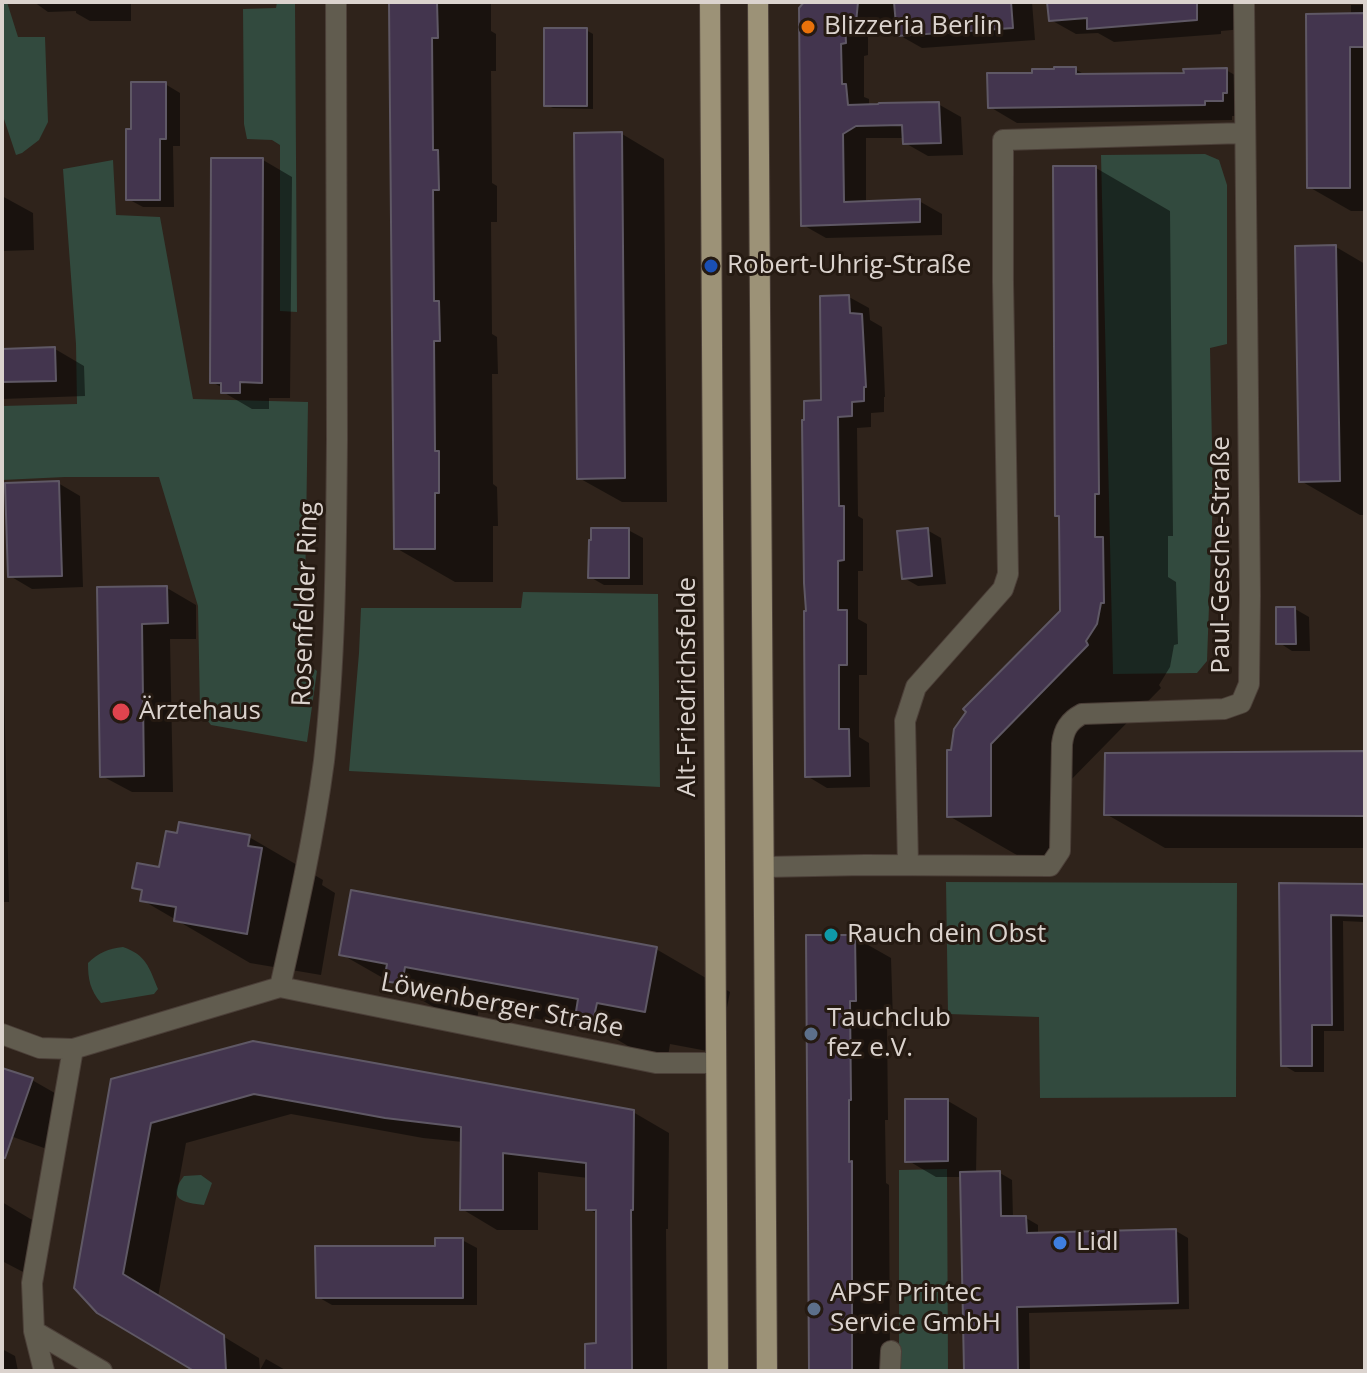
<!DOCTYPE html>
<meta charset="utf-8">
<style>
body{margin:0}
#map{position:relative;width:1367px;height:1373px;overflow:hidden;background:#2f231b;font-family:"Open Sans",sans-serif}
canvas{display:block}
.frame{position:absolute;inset:0;border:4px solid #dbd3ce;pointer-events:none}
</style>
<div id="map">
<canvas width="1367" height="1373"></canvas>
<div class="frame"></div>
</div>
<script>
const ctx = document.querySelector('canvas').getContext('2d');
ctx.lineJoin = 'round';
function fill(path, color) {
  ctx.fillStyle = color;
  ctx.fill(path, 'evenodd');
}
function strokePath(path, color, width, dash) {
  ctx.strokeStyle = color;
  ctx.lineWidth = width;
  ctx.lineCap = dash ? 'butt' : 'round';
  ctx.setLineDash(dash || []);
  ctx.stroke(path);
}
function label(font, color, halo, rows, align = 'center') {
  ctx.font = font + ' "Open Sans",sans-serif';
  ctx.lineWidth = 6;
  ctx.setLineDash([]);
  ctx.textBaseline = 'middle';
  ctx.strokeStyle = halo;
  ctx.fillStyle = color;
  for (const [text, x, y, turn = 0] of rows) {
    ctx.save();
    ctx.translate(x, y);
    ctx.rotate((+turn || 0) * Math.PI / 180);
    ctx.textAlign = isNaN(turn) ? turn : align;
    if (halo) ctx.strokeText(text, 0, 0);
    ctx.fillText(text, 0, 0);
    ctx.restore();
  }
}
const green = new Path2D(`
 M2,2h5l11,35h27l3,85 -9,18 -17,13 -6,2 -14,-42z
 M277,2h18l2,310 -17,-1v-166l-8,-5 -25,-1 -3,-15 -1,-115 33,-1z
 M1205,154l14,6 8,25v159l-17,4 3,147 -6,166 -10,12 -84,1 -12,-519z
 M113,160l3,55 44,2 33,182 115,3 -4,259 13,10 -10,71 -96,-17 -11,-14 -2,-105 -39,-129h-94l-63,3v-74l75,-2 -1,-60 -13,-175z
 M523,592l135,2 2,193 -311,-16 10,-118 2,-45h160z
 M946,882l291,1 -1,214 -196,1 -1,-81 -91,-3z
 M123,947c23,8 26,20 35,42l-4,5 -53,9c-11,-13 -13,-24 -13,-40 11,-11 20,-14 35,-16z
 M947,1169l1,202h-49v-201z
 M201,1175l11,8 -8,22c-21,-2 -38,-6 -20,-29z`);
const shadow = new Path2D(`
 M34,2h97v19h-41l-14,-8v-2l-28,1z
 M392,2h99v29l5,3v37h-5l1,112 5,3v36h-6l1,112 5,3 1,37h-6l1,110 4,3 1,39h-5v56h-38l-59,-34z
 M818,2h214l3,38 -113,8 -23,-13 -1,-7 -19,2 -1,5 -10,1v19l-4,1v41l5,2v8l69,-3 23,13 2,38 -35,1 -23,-13v-5h-39v65l53,-2 23,13v21l-116,3 -23,-13z
 M1049,2h193l1,27 -22,2v3l-107,8 -16,-9 -22,1 -25,-14z
 M1351,5h14v206h-14l-42,-24 42,-172z
 M586,30l7,4v75l-40,-1 -7,-3z
 M1075,69l12,7 99,-1 40,-5 28,16 -4,30h-18v4l-215,3 -27,-16 45,-32z
 M165,84l15,9v53h-7l1,61h-31l-15,-8 5,-68z
 M622,134l42,25 3,343h-45l-43,-24z
 M263,160l29,17 -2,221h-21v11h-17l-29,-17v-4l-11,-6z
 M1096,168l74,43 3,325h-5v41l8,5 2,62 -4,1 -4,22 -11,18 2,3 -97,99 1,71h-43l-73,-42 113,-204 -1,-95 -4,-2z
 M2,196l31,17 1,37 -32,1z
 M1336,247l29,17v251h-5l-59,-34z
 M849,297l20,11 1,12 12,7 3,70h-1v15l-13,1v14l-14,1 1,88 5,3v52h-5v48l9,5v51h-8v62l10,6 1,44 -43,1 -20,-12 2,-163 14,-211z
 M55,349l29,17 1,30 -83,3v-48z
 M58,483l22,13 3,91 -51,2 -22,-13z
 M628,530l15,8v47h-39l-14,-8z
 M927,530l14,8 5,46 -28,2 -14,-8z
 M167,588l29,17v34h-26l3,153h-41l-30,-16 -3,-187z
 M2,599l7,303h-7z
 M1295,609l14,8 1,34h-18l-14,-9z
 M1365,753v95h-200l-59,-34 1,-59z
 M249,837l74,43 -1,5 13,8 -14,82 -71,-12 -108,-63 2,-7 -10,-6 27,-17z
 M1281,886h84v36l-22,-1 1,110h-20v41h-29l-12,-7z
 M854,937l37,21 2,64h-6l1,98h-3l1,63 3,2 1,186h-79z
 M656,949l74,43 -12,61 -48,-9 -3,18 -16,-3 -49,-28 -123,-23 -3,17 -16,-3 -119,-68z
 M2,1070l30,10 42,24 -16,49 -56,-20z
 M113,1081l520,31 36,21 -1,96h-2l1,142h-81l12,-26v-131l-10,-5v-31l-50,-6v58h-41l-35,-21 1,-67 -40,-4 -132,-24 -105,29 -28,154 101,61 1,12 6,-11 21,12h-89l-100,-59z
 M948,1101l29,17 -1,56 24,-1 12,7 1,38h13l12,7v10l138,-4 12,7 1,71 -160,4 1,58h-65l-3,-194h-26l-29,-17z
 M2,1202l47,28 -24,43 -23,-12z
 M462,1240l15,8v57h-145l-14,-8z
 M2,1349l13,7 3,15h-16z`);
const building = new Path2D(`
 M389,2h48l1,36h-6l1,112h5l1,40h-6l1,111h5l1,40h-6l1,110h4v42h-4v56h-41z
 M804,2h54l-2,21h-11l1,20 -5,1 1,40h4l2,21 30,-1 1,-1 60,-1 2,41 -38,1 -1,-19 -46,1 -13,8 1,68 76,-3v23l-119,4 -2,-218z
 M894,2h117l2,26 -116,8z
 M1047,2h150v18l-110,9v-11l-38,3z
 M1365,13v34h-15v141h-43l-1,-174z
 M544,28h43v78h-43z
 M1054,67h22v7l108,-1 -1,-4 44,-1v25h-4v8h-18v4l-217,3 -1,-35h45v-4h22z
 M131,82h35v57h-6v61h-34v-71h5z
 M622,132l3,346 -48,1 -3,-346z
 M211,158h52l-1,225 -22,-1v11h-19v-10h-11z
 M1053,166h43l3,328h-4v43h8l1,66h-3l-4,21 -11,17 2,4 -97,99v72l-44,1v-67h4l3,-21 12,-17 -3,-3 97,-98 -1,-95h-4z
 M1336,245l4,236 -41,1 -4,-236z
 M849,295l1,18 12,1 4,73h-2v14l-12,1v14l-14,1 1,89h5v54l-6,1v49h9v55h-8v64h10l1,47 -45,1 -1,-166h2l-2,-28 -2,-163h2v-19l17,-1 -1,-104z
 M55,347l1,34 -54,1v-33z
 M59,481l3,95 -54,1 -3,-94z
 M591,528h38v50h-41l1,-38h2z
 M928,528l4,48 -30,3 -5,-48z
 M167,586l1,37 -26,1 2,152 -44,1 -3,-190z
 M1276,607h19l1,37h-20z
 M1365,751l-1,65 -260,-1 1,-62z
 M179,822l71,13 -2,11 14,2 -15,86 -73,-13 2,-14 -36,-6 2,-11 -10,-2 5,-25 22,4 7,-36 11,2z
 M1279,883l86,1v32l-34,-1 1,110h-20v41h-31z
 M351,890l306,57 -12,65 -48,-9 -4,18 -18,-3 3,-19 -173,-32 -3,17 -18,-3 3,-17 -48,-9z
 M806,935h49l1,66h-6l1,99h-2v62l3,-1v210h-43z
 M253,1041l381,69 -1,100h-2l1,161h-47v-27l11,-1v-133h-10v-47l-83,-10v57h-43l1,-83 -76,-9 -131,-24 -103,29 -28,151 101,61 2,36h-32l-97,-58 -23,-25 37,-209z
 M2,1068l31,10 -28,80h-3z
 M905,1099h43v62l-43,1z
 M1000,1171l1,45h25l1,17 149,-4 2,74 -161,4 1,64h-54l-4,-199z
 M435,1238h28v60h-147l-1,-52h120z`);
const minor = new Path2D(`
 M908,865l-3,-144 11,-34 87,-98 5,-15 -5,-292v-142l242,-7
 M764,867l101,-2 185,1 10,-15 2,-107c2,-15 7,-23 20,-30l142,-5 17,-6 8,-19 1,-89 -6,-593
 M280,987c17,-75 34,-150 44,-226 12,-107 12,-214 13,-322 1,-145 0,-291 -1,-437
 M2,1034l38,14 33,1 207,-62 376,76h59
 M34,1331l68,40
 M44,1371l-10,-40 -2,-48 41,-234
 M890,1371l1,-20`);
const major = new Path2D(`
 M710,2l8,1369
 M758,2l9,1369`);
const markers = [
 [808,27,8,"#e8710a"],
 [711,266,8,"#1a4fb4"],
 [121,712,10,"#e0444e"],
 [831,935,8,"#0f9aa8"],
 [811,1034,8,"#5c6f8a"],
 [1060,1243,8,"#3f7fe0"],
 [814,1309,8,"#5c6f8a"]
];
const poiNames = [
 ["Blizzeria Berlin",824,27],
 ["Robert-Uhrig-Straße",727,266],
 ["Ärztehaus",139,712],
 ["Rauch dein Obst",847,935],
 ["Tauchclub",827,1019],
 ["fez e.V.",827,1049],
 ["Lidl",1076,1243],
 ["APSF Printec",830,1294],
 ["Service GmbH",830,1324]
];
const streetNames = [
 ["Paul-Gesche-Straße",1222,555,-90],
 ["Rosenfelder Ring",306,604,-88],
 ["Alt-Friedrichsfelde",688,687,-90],
 ["Löwenberger Straße",502,1006,11]
];
fill(green, '#324a3e');
fill(shadow, '#0007');
fill(building, '#43354e');
strokePath(building, '#5f5865', 2);
strokePath(minor, '#4b3f38', 22);
strokePath(major, '#4b3f38', 22);
strokePath(minor, '#615c4f', 20);
strokePath(major, '#9c9277', 20);
for (const [x, y, r, color] of markers) {
  const dot = new Path2D();
  dot.arc(x, y, r, 0, 2 * Math.PI);
  ctx.fillStyle = color;
  ctx.fill(dot);
  strokePath(dot, '#251a12', 3);
}
label('26px', '#dbd3ce', '#251a12', poiNames, 'left');
label('26px', '#dbd3ce', '#251a12', streetNames);
</script>
